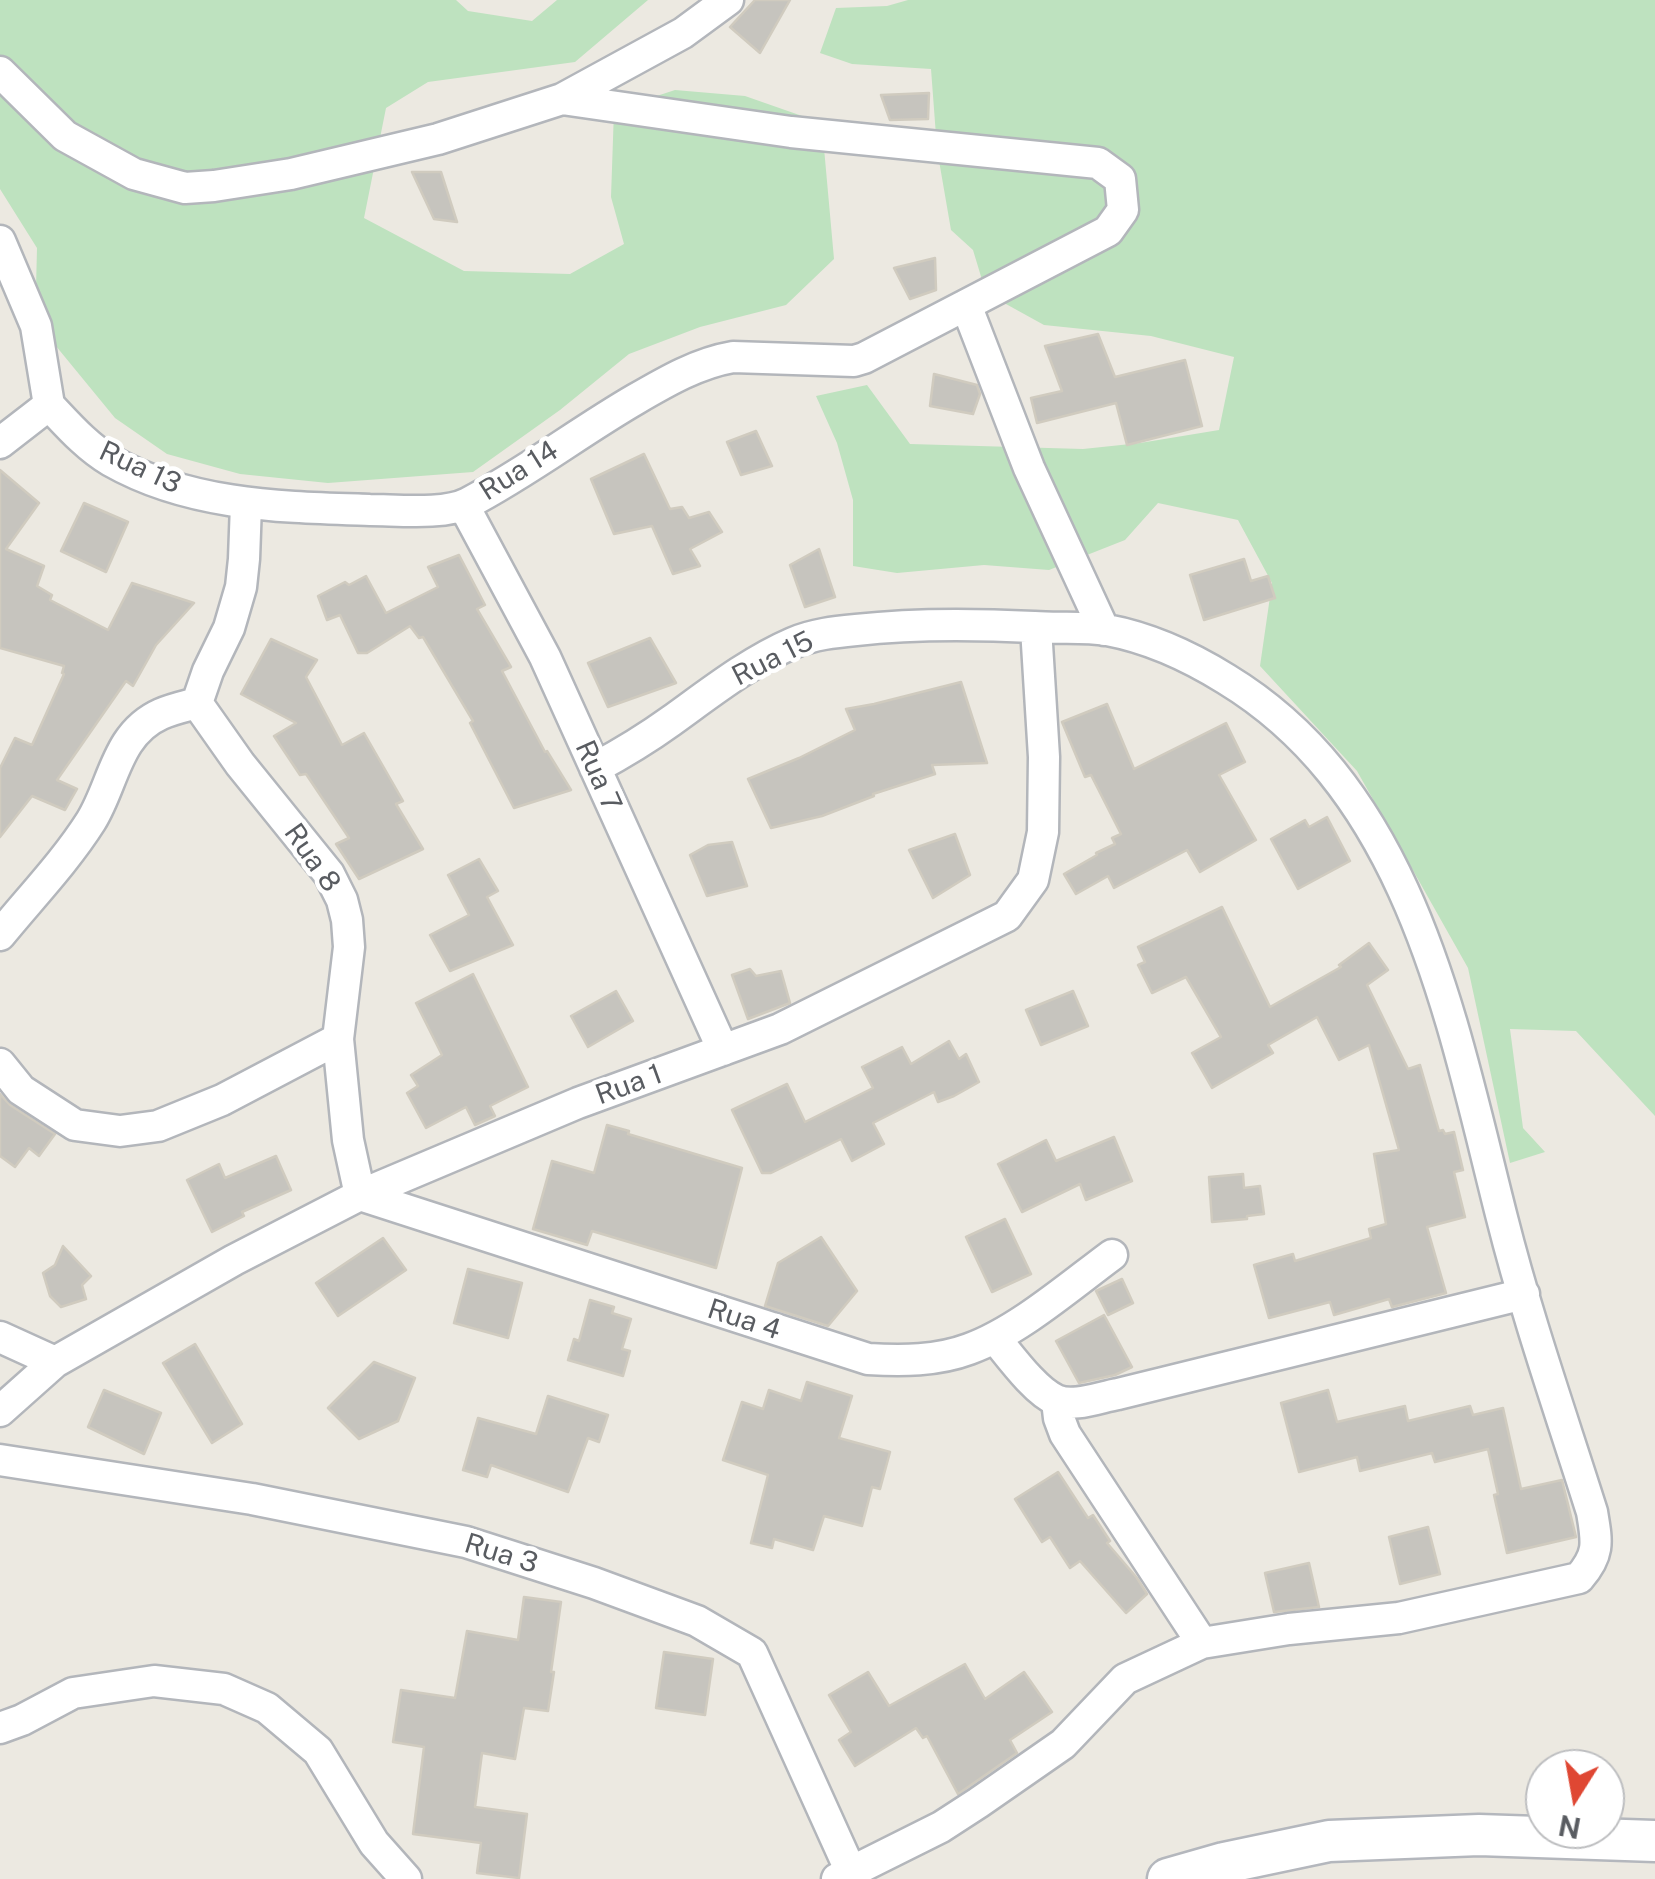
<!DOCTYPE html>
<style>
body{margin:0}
#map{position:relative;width:1655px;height:1879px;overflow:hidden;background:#ece9e1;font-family:"Public Sans",sans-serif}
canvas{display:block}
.north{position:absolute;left:1525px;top:1749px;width:100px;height:100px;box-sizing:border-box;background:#fff;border:2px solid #bdbec0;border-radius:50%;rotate:191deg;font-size:28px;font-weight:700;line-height:40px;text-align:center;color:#595c61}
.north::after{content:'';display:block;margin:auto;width:35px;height:45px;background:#df4733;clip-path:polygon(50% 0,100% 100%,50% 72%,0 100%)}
</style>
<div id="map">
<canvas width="1655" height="1879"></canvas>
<div class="north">N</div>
</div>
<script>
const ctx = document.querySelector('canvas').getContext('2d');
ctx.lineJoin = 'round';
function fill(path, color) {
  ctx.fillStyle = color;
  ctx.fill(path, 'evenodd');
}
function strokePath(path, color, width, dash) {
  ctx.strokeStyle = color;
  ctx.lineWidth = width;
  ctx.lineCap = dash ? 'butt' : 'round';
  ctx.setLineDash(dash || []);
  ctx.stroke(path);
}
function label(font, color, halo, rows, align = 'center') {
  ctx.font = font + ' "Public Sans",sans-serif';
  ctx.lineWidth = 9;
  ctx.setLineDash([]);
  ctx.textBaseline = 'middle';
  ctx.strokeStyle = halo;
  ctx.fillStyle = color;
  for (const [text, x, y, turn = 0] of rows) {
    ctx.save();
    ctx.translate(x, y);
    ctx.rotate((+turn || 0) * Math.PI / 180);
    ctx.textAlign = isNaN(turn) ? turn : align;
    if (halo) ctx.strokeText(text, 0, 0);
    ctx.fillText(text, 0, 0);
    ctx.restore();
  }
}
const green = new Path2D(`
 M0,0h456l12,11 64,10 25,-21h91l-73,62 -147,20 -42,26 -22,110 100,53 106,3 54,-30 -13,-47 3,-87 61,-20 70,6 80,28 -1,24 10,111 -48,46 -86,22 -71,27 -69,56 -87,62 -145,11 -88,-9 -73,-20 -52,-36 -64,-78 -15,-52 1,-40 -37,-59z
 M908,0h747v1116l-79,-85 -66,-2 13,99 22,24 -35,11 -42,-195 -111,-197 -97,-105 12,-83 -34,-63 -80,-17 -33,37 -76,30 -65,-5 -87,8 -44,-7v-66l-16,-57 -21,-47 51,-11 43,59 173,5 57,-6 79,-13 15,-73 -83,-21 -107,-11 -58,-32 -13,-43 -22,-20 -14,-81 -6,-80 -79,-5 -32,-11 16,-45 51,-2z`);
const building = new Path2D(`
 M755,0h35l-30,53 -30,-26z
 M929,93l-1,26 -38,1 -9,-25z
 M412,172h29l16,50 -23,-3z
 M935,258l1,32 -26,9 -16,-31z
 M1098,334l17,43 70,-17 17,66 -75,19 -11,-42 -79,20 -6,-25 31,-7 -17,-45z
 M934,374l43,11 3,9 -7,20 -43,-8z
 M756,431l16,35 -31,9 -14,-33z
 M644,454l26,55 12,-2 7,11 20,-6 13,20 -32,17 10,17 -27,8 -21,-48 -38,8 -23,-55z
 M0,470l39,33 -33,46 38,17 -7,20 15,9 -2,5 58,30 24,-47 62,20 -38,42 -23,41 -7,-5 -69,99 20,9 -12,21 -33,-14 -32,41v-69l15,-30 17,7 32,-71 -2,-1 2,-7 -64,-18z
 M84,503l44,19 -22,50 -45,-21z
 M819,549l16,48 -30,10 -15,-42z
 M459,555l26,50 -8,4 34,58 -9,4 43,81 2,-1 24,39 -57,18 -44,-85 3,-2 -50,-84 -4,1 -9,-12 -43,27h-9l-18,-38 -13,5 -9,-24 27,-14 4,3 17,-9 20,37 52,-26 -10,-20z
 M1244,559l7,22 17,-5 7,22 -71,22 -14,-45z
 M650,638l26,45 -68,24 -20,-44z
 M271,639l46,21 -11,17 36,68 22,-12 39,68 -7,3 27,45 -64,30 -23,-35 13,-6 -43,-64 -6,1 -26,-39 22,-13 -55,-29z
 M961,682l26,81 -55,2 3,9 -62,20 1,2 -52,20 -51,12 -23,-49 51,-21 56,-28 -9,-21 28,-5z
 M1107,704l27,65 92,-46 19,39 -26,13 37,65 -56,32 -13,-22 -73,38 -6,-12 -32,18 -12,-20 33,-19 -1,-2 19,-9 -3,-6 9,-4 -30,-59 -6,2 -23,-55z
 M1327,817l23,44 -52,28 -27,-50 34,-19 4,7z
 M955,834l15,41 -37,23 -24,-48z
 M732,842l15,44 -40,10 -17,-41 18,-10z
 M479,859l19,32 -11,6 26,48 -63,26 -20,-36 39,-20 -21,-40z
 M1222,907l48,100 71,-40 -2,-2 30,-22 19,27 -21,15 41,84 12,-4 19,66 4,-1 2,4 9,-2 9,38 -9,2 11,45 -38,10 19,66 -54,14 -3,-8 -55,16 -4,-13 -61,16 -15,-53 39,-11 2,7 76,-23 -2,-9 17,-5 -12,-70 25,-4 -30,-105 -30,15 -22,-43 -49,28 5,8 -61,35 -20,-35 29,-16 -35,-60 -34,16 -14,-28 7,-3 -7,-15z
 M750,969l6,7 25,-5 9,32 -42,16 -16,-44z
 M473,974l55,113 -38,19 5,10 -20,9 -9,-18 -40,21 -19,-35 11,-7 -7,-11 31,-20 -26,-52z
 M616,991l17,30 -45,26 -17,-31z
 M1073,991l15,35 -47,19 -15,-35z
 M949,1041l10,18 7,-5 13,28 -25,14 -16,6 -4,-10 -61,31 11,21 -32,17 -11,-22 -70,34h-9l-30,-63 55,-26 18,38 68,-34 -11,-21 40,-20 9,17z
 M0,1094l10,11 45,29 -16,22 -10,-8 -14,19 -15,-11z
 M607,1125l22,6 -1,3 114,34 -26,100 -124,-37 -5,14 -54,-16 19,-68 42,12z
 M1114,1137l18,44 -46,19 -6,-16 -58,28 -24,-48 48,-24 10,21z
 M276,1156l15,34 -49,22 2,4 -32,16 -25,-52 32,-16 6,14z
 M1243,1174l1,14 16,-2 4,28 -17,2v3l-35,3 -3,-45z
 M1005,1219l26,55 -39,18 -26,-55z
 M821,1237l36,54 -29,35 -63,-20 13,-43z
 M383,1238l23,32 -68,46 -22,-33z
 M63,1246l28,30 -9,9 4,14 -25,8 -11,-11 -7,-23 12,-8z
 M468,1269l54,14 -14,55 -54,-15z
 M1122,1279l11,24 -25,12 -12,-24z
 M590,1300l24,7 -2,6 19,6 -9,30 8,2 -7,25 -55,-16 6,-21 5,2z
 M1104,1315l28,52 -17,8 -36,8 -23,-42z
 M195,1344l47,80 -30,19 -49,-80z
 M374,1362l41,16 -17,43 -39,18 -31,-31z
 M807,1382l45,14 -13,42 51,14 -10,37 -8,-2 -10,39 -38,-10 -11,34 -39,-11 -2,9 -21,-5 17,-68 -45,-15 19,-58 21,7 6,-19 32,11z
 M104,1390l57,23 -17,41 -56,-27z
 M1328,1390l9,32 68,-16 3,15 62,-15 3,9 30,-7 18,81 41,-9 14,57 -69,16 -13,-58 4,-1 -10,-45 -53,13 -3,-9 -72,18 -3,-14 -58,15 -18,-69z
 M548,1396l60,19 -9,27 -11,-4 -20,54 -77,-27 -4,12 -24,-7 15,-52 58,16z
 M1058,1472l30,46 5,-3 17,26 -3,2 30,35 10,16 -21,19 -46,-52 -10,7 -20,-31 -8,5 -27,-43z
 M1428,1527l12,47 -40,10 -11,-47z
 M1309,1563l10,44 -45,5 -9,-39z
 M524,1597l37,5 -10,70h3l-6,39 -24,-3 -9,51 -33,-6 -7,54 52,7 -8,64 -42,-5 4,-30 -68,-9 11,-87 -31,-5 8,-52 54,8 12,-67 51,9z
 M664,1652l49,7 -8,56 -49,-7z
 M965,1664l20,35 39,-27 28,40 -42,28 7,13 -59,41 -31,-58 -4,2 -7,-10 -61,38 -16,-26 12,-8 -22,-37 39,-23 21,34z`);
const street = new Path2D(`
 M0,72l65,64 69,38 51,14 29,-2 77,-12 147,-35 124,-40 121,-66 45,-33
 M0,241l36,85 13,79
 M966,305l63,163 75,162
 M0,443l49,-38c19,20 38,42 62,56 79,45 171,46 259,49 27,0 75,5 98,-7 58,-30 111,-71 168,-104 31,-18 62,-36 97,-42l121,4 10,-3 244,-127 15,-21 -3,-31 -22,-16 -307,-31 -229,-33
 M246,504l-2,55 -3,28 -12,41 -21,43 -11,32 43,61 89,110 13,26 5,20 2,27 -11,92 10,101 12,55 508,164c34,2 69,2 101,-10 48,-17 101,-63 143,-94
 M464,506l81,151 178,393
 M595,768c26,-14 51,-29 76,-47 39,-28 78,-59 122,-78 21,-9 42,-11 63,-13 60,-7 119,-6 178,-3 24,2 49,-1 73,3 43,8 82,26 119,49 186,113 226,343 276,539 25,99 59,196 90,294 5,30 8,42 -13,66l-180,40 -110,11 -87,14 -77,36 -62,65 -85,59 -37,24 -104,52
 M0,935c31,-38 65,-73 91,-114 23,-37 25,-87 70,-107 11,-5 25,-8 36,-11
 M0,1064l21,26 54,35 45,6 38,-5 64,-26 116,-61
 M0,1337l55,25
 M995,1338c15,18 40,53 61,62 17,8 44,-3 62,-6l406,-100
 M1057,1401l2,17 6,16 137,209
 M0,1411l55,-49 179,-102 126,-65 218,-92 202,-74 227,-113 26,-36 10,-48 1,-75 -8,-129
 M0,1460l252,39 214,43 128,41 103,38 55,32 99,219
 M0,1728l22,-8 51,-27 81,-12 70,8 43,19 51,43 56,92 32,36`);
const secondary = new Path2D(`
 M1168,1879l56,-16 105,-22 150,-6 176,6`);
const streetNames = [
 ["Rua 13",140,468,25],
 ["Rua 14",519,471,-32],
 ["Rua 15",773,659,-27],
 ["Rua 7",598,776,66],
 ["Rua 8",312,858,55],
 ["Rua 1",629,1085,-20],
 ["Rua 4",744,1320,18],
 ["Rua 3",501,1554,17]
];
fill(green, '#bee2bf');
fill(building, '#c6c4be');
strokePath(building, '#d0cbbf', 2.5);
strokePath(street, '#b3b6bb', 35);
strokePath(secondary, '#b4b7bd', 45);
strokePath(street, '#fff', 30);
strokePath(secondary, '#fff', 40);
label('28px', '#595c61', '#fff', streetNames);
</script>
